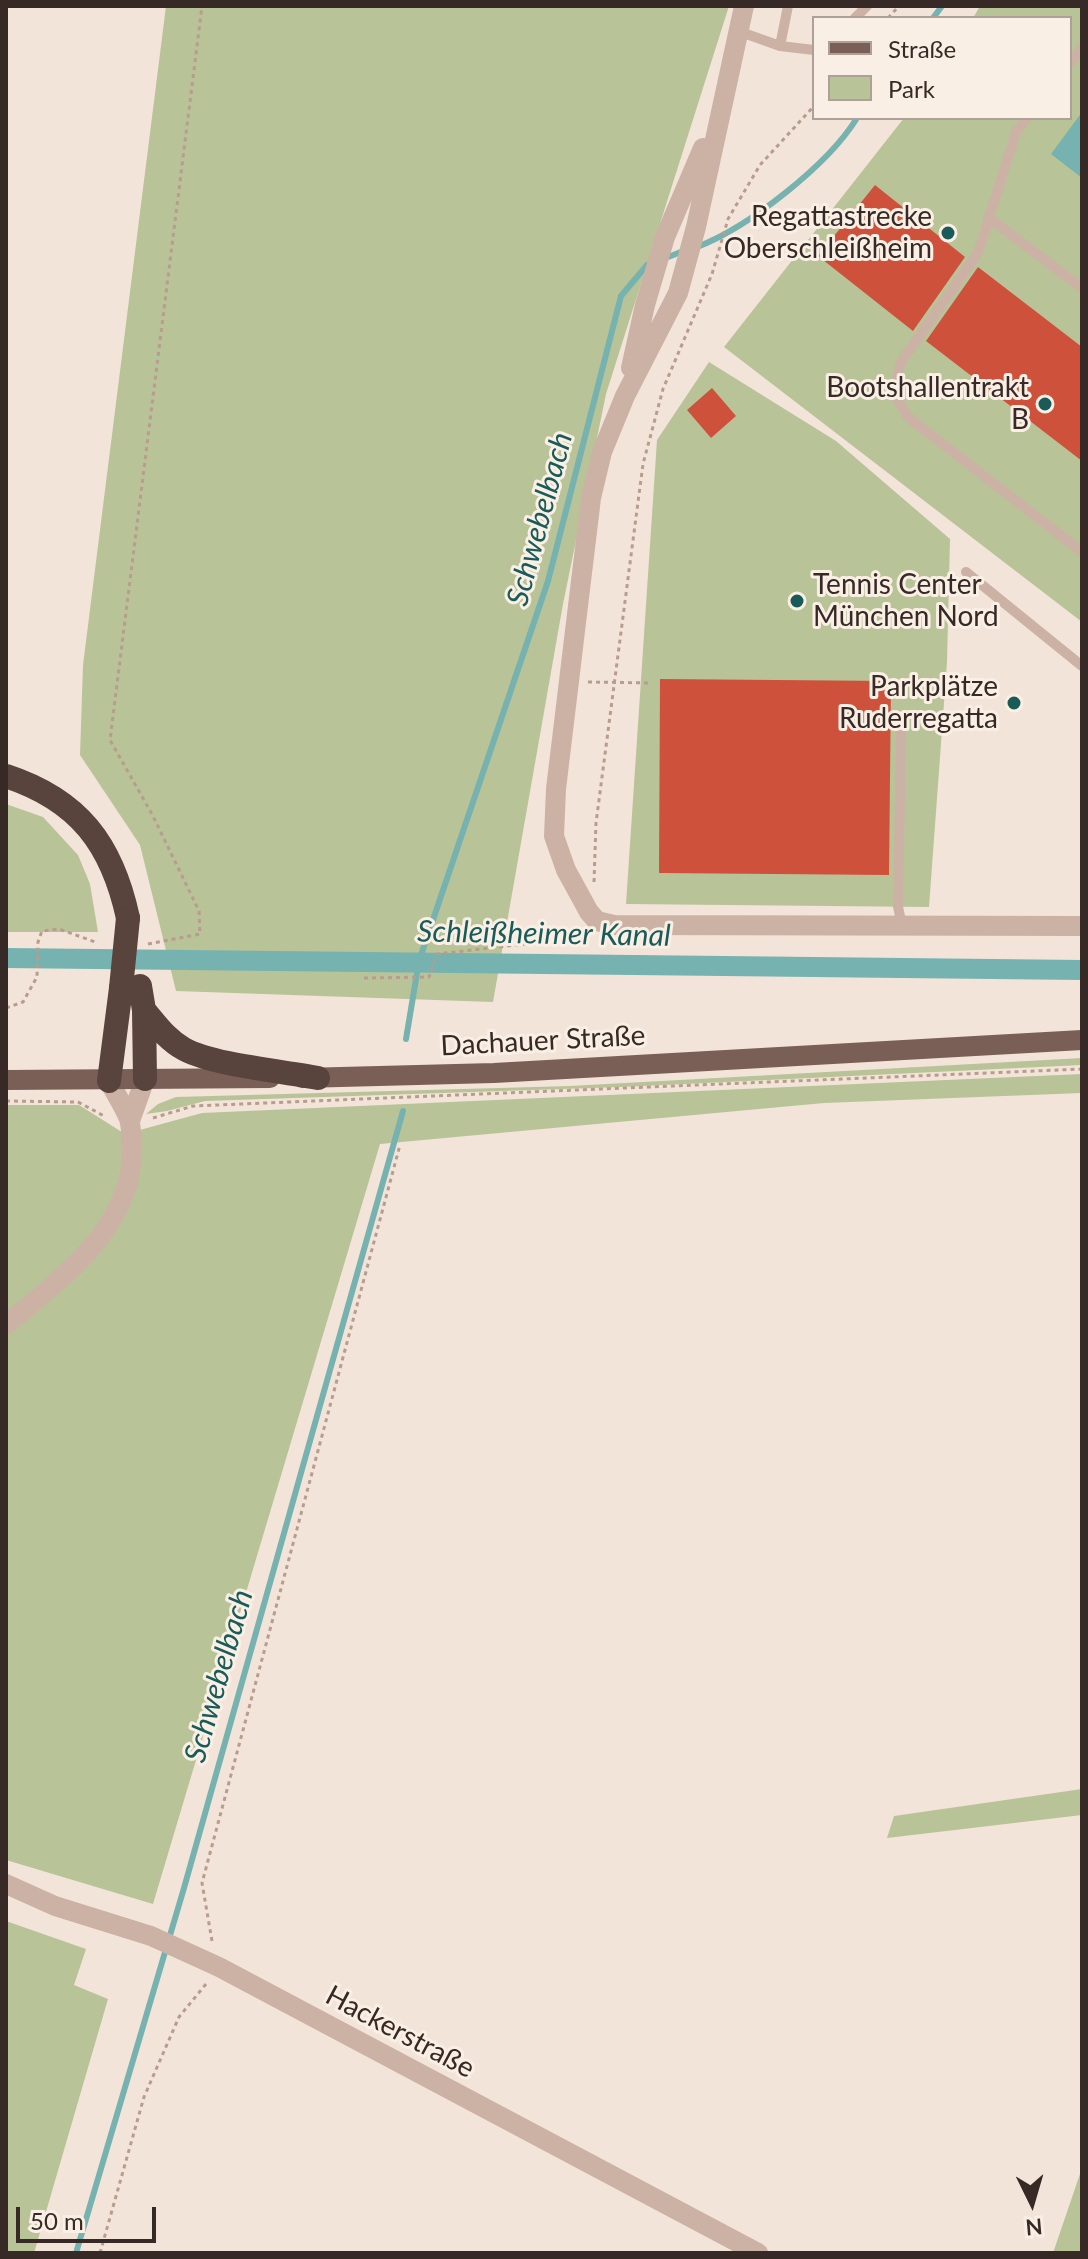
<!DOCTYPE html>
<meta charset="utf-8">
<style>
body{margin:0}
#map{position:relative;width:1088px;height:2259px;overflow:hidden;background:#f3e4d9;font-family:Lato,sans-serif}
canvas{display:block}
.frame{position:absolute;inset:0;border:8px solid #372a26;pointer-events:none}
.legend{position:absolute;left:812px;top:16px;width:260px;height:104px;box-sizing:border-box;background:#faefe5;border:2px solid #aca099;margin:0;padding:10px 14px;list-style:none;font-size:24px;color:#372a26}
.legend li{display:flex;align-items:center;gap:16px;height:40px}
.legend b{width:40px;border:2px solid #aca099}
.north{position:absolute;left:992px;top:2163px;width:80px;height:80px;-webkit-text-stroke:6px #faefe5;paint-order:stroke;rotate:175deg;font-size:22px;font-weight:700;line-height:32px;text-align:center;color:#372a26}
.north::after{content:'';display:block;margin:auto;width:28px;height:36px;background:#372a26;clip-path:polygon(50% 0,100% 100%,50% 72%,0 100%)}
.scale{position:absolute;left:16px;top:2207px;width:140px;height:36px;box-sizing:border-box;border:4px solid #372a26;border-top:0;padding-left:10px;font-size:24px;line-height:28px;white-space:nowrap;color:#372a26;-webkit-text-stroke:6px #faefe5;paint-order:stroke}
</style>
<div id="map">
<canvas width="1088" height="2259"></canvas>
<div class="frame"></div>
<ul class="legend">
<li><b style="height:10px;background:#7a5f56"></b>Straße</li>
<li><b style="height:22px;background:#b9c398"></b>Park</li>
</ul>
<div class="north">N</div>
<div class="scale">50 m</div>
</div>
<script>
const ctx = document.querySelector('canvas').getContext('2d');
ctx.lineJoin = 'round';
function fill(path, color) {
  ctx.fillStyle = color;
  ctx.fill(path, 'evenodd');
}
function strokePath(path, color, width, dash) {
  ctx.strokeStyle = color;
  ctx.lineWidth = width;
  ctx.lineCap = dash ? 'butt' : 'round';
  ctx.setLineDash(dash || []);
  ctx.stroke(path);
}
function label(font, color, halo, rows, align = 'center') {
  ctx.font = font + ' Lato,sans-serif';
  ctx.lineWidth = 6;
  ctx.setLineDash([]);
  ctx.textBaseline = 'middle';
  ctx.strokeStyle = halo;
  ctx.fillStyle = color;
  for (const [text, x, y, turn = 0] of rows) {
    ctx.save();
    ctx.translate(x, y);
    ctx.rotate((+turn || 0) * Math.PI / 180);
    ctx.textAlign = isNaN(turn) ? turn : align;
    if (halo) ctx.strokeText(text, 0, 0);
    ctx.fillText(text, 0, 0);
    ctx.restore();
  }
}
const green = new Path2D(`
 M166,6h563l-123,388 -43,210 -70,398 -317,-11 -36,-146 -60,-90 3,-90z
 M980,6h102v616l-358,-275 180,-229h166v-100h-97z
 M709,362l127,79 114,98 -3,123 -18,245 -303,-3 31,-464z
 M6,804l37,13 35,38 12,29 8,48h-92z
 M1082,1058v7l-461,22 -416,14 -38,10 -21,3 12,-10 18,-7 394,-11z
 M1082,1074v19l-258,10 -444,41 -227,760 -147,-44v-755h73l46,29 77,-21z
 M1082,1789v26l-195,23 7,-22z
 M6,1921l80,28 -12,36 34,14 -74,254h-28z
 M1082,2168v85h-29z`);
const water = new Path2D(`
 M1082,112v66l-31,-24z`);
const stream = new Path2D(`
 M933,18l9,-12
 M697,247c52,-20 131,-82 160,-129
 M663,259l23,-9
 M406,1039l13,-78 129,-380 73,-285 26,-31 5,-2
 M76,2253l108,-365 219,-777`);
const canal = new Path2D(`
 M6,958l1076,12`);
const building = new Path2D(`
 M875,185l90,72 -52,74 -95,-75z
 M978,267l104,80v114l-156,-120z
 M712,388l24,28 -25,22 -24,-28z
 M660,679l231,2 -2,194 -230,-2z`);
const path = new Path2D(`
 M888,18l11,-12
 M588,682l64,1
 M594,882l2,-59 47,-359 20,-75 49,-115 16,-55 32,-54 54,-59
 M148,944l52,-10 -1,-23 -46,-95 -43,-76 92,-734
 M364,978l65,-1 8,-23 114,-13 30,-9
 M6,1008l17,-6 14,-25 1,-35 4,-11 17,-2 39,14
 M6,1101l72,1 28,15
 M153,1118l40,-12 889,-37
 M212,1941l-10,-58 198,-738
 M100,2253l44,-156 35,-80 27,-33`);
const service = new Path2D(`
 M855,18l12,-12
 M738,31l42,15 34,4
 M780,46l8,-40
 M1070,63l12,-16
 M1027,118l-11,14 -38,121 -77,109 -8,30 15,25 174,135
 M988,217l94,71
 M966,572l116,94
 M901,733l-3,174 4,18`);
const minor = new Path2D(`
 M744,6l-48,221 -18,66 -53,103 -23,56 -11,46 -35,291 -2,47 12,34 23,42 8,9 17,4 468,1
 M631,368l14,-63 20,-68 38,-89
 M130,1121l15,-42
 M6,1325c54,-46 126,-96 126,-175 -1,-10 0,-22 -3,-31 -5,-13 -14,-26 -20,-38
 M6,1884l49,22 96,30 68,31 539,286`);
const primary = new Path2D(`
 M302,1078l192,-5 588,-33
 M6,1080l264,-2`);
const motorway = new Path2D(`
 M6,776c73,24 106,68 122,142
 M140,986l4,24 1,69
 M144,1010c12,14 23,30 40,39 29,16 98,22 134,29
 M109,1081l12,-93`);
const motorwayBridge = new Path2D(`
 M121,988l7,-70`);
const markers = [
 [948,233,8,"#195b59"],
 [1045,404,8,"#195b59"],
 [797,601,8,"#195b59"],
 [1014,703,8,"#195b59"]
];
const poiNames = [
 ["Regattastrecke",932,217],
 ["Oberschleißheim",932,249],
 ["Bootshallentrakt",1029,388],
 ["B",1029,420],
 ["Tennis Center",813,585,"left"],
 ["München Nord",813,617,"left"],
 ["Parkplätze",998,687],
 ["Ruderregatta",998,719]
];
const streetNames = [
 ["Dachauer Straße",543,1041,-3],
 ["Hackerstraße",400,2032,28]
];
const waterNames = [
 ["Schwebelbach",540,519,-75],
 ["Schleißheimer Kanal",544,934,1],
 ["Schwebelbach",219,1676,-74]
];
fill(green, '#b9c398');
fill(water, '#76b2af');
strokePath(stream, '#76b2af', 6);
strokePath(canal, '#76b2af', 20);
fill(building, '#ce513c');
strokePath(path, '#b89c8e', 3, [4, 4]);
strokePath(service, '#ccb2a4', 10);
strokePath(minor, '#ccb2a4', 20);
strokePath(primary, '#7a5f56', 20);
strokePath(motorway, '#58433d', 24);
strokePath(motorwayBridge, '#58433d', 24);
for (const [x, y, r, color] of markers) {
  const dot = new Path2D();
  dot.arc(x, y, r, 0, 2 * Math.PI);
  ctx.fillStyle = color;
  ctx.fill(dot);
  strokePath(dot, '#faefe5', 3);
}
label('28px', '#372a26', '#faefe5', poiNames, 'right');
label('28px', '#372a26', '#faefe5', streetNames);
label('italic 30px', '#195b59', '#faefe5', waterNames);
</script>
